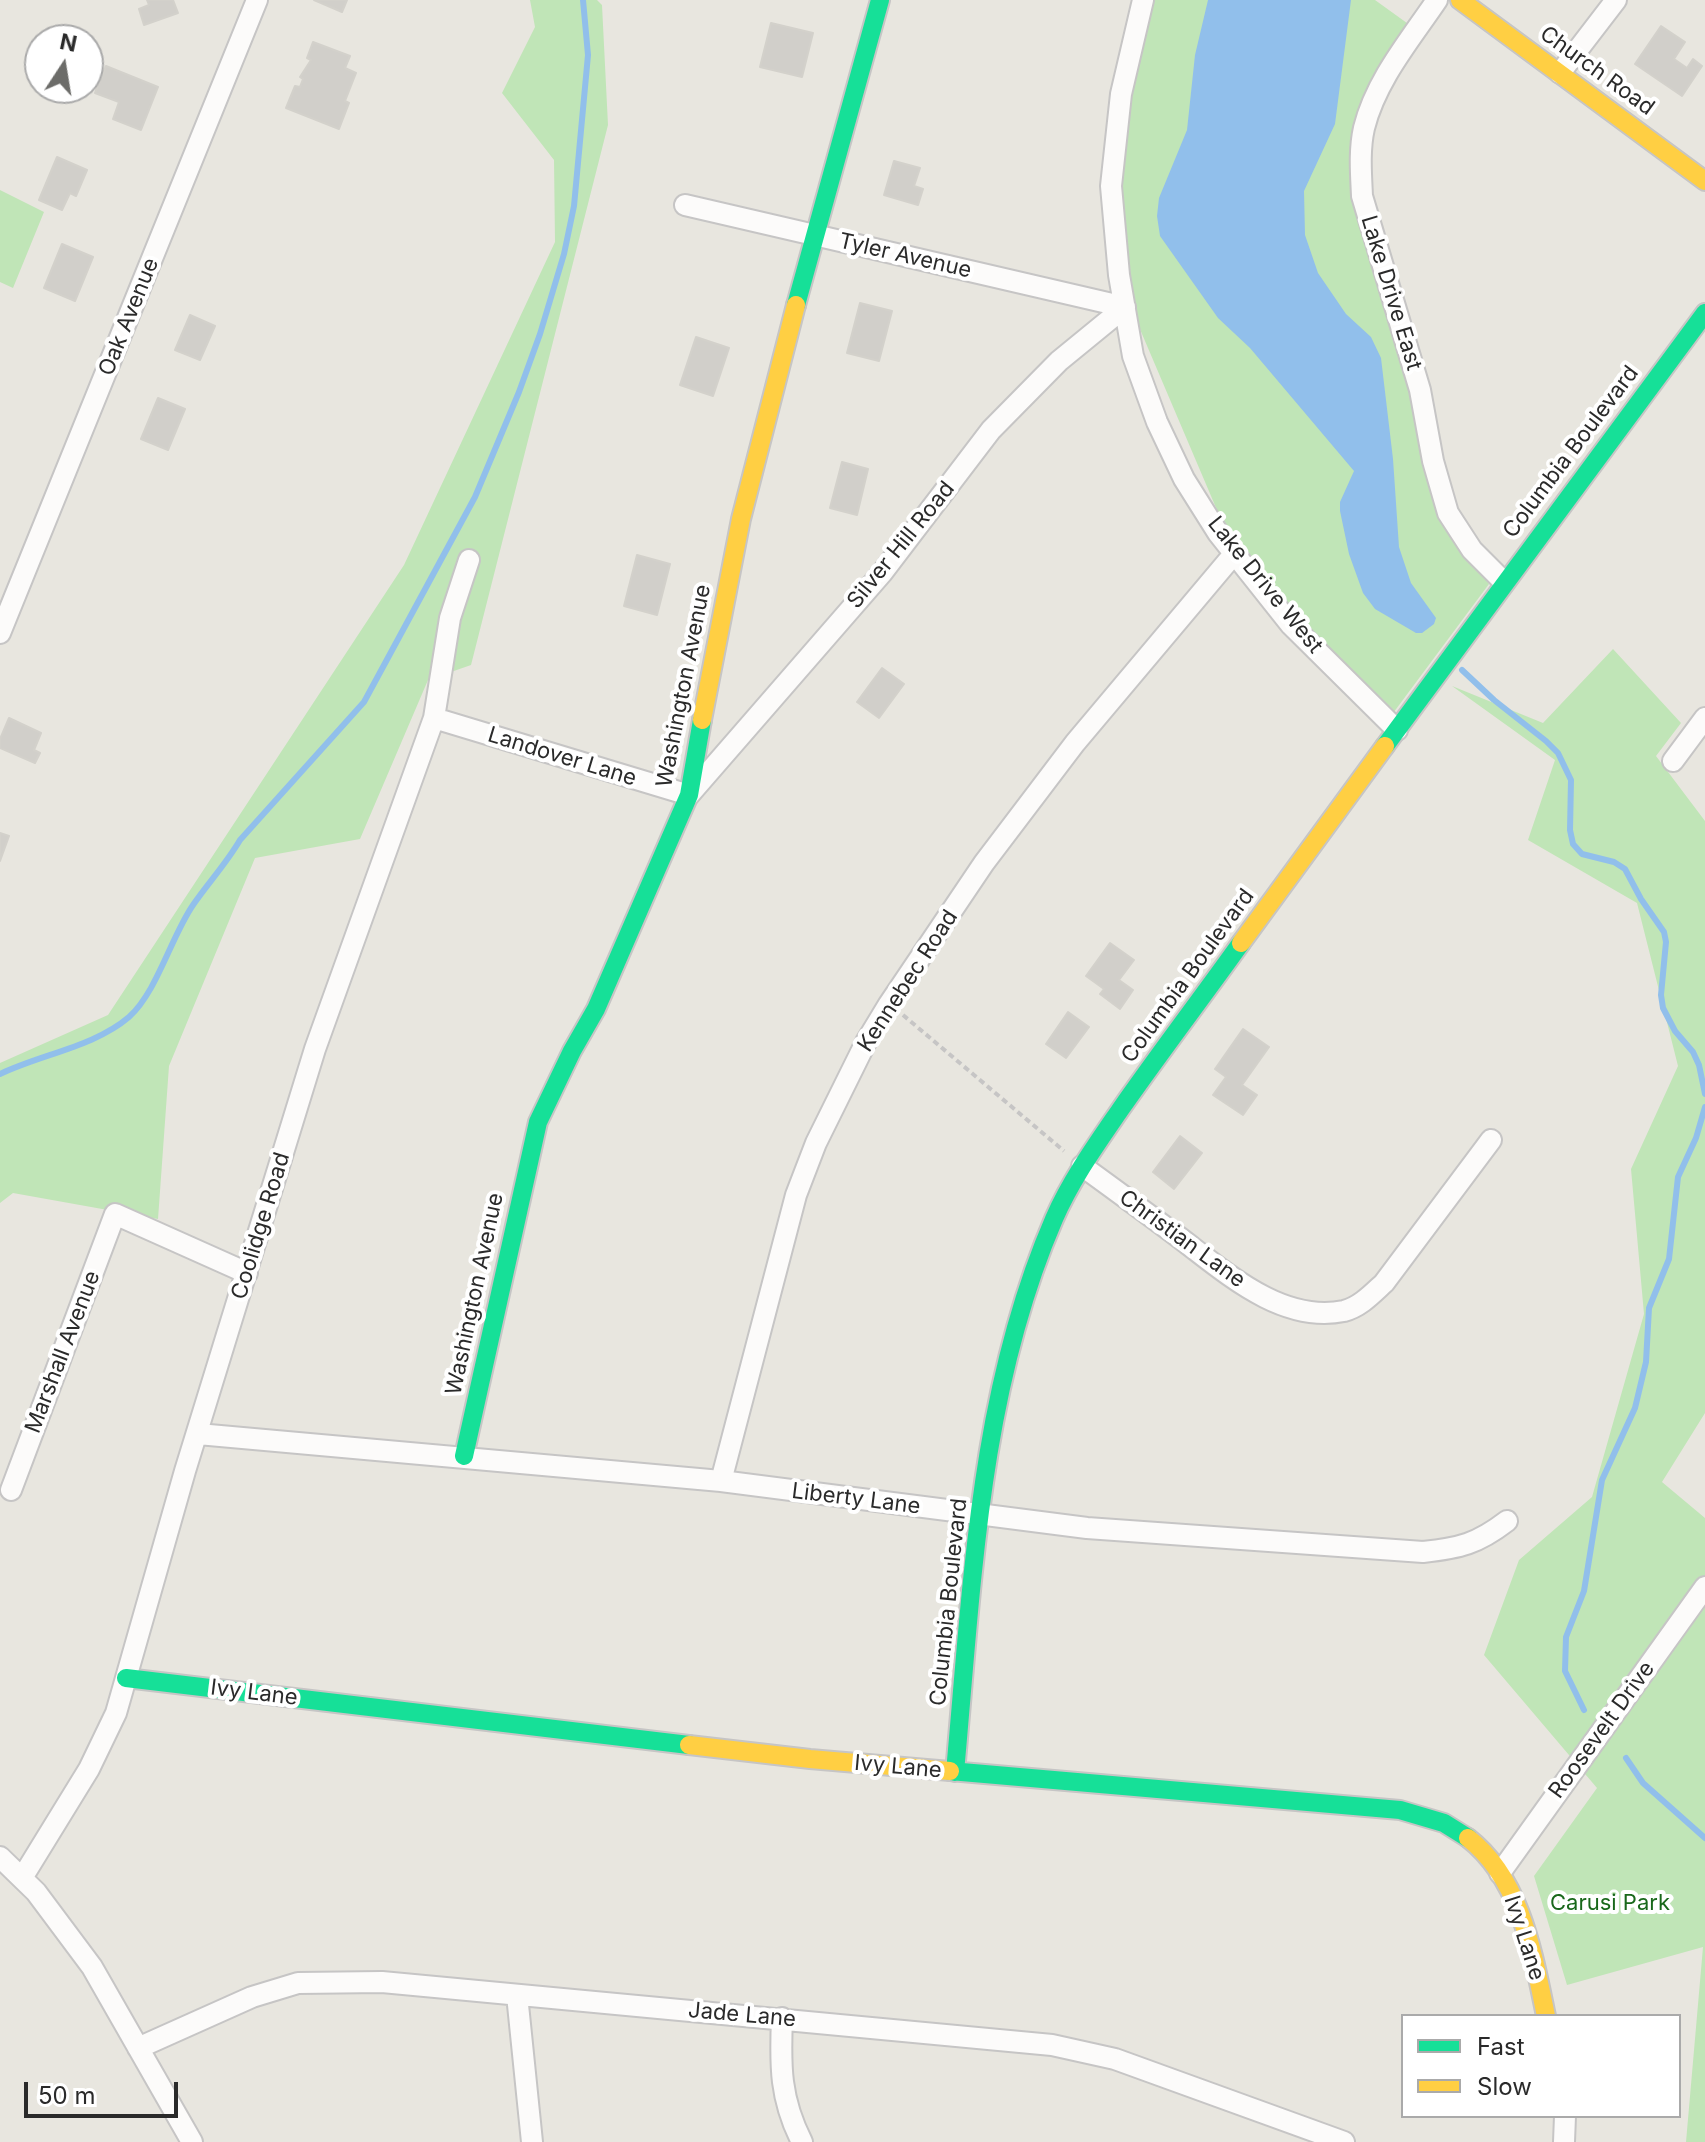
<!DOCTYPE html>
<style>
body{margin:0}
#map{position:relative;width:1705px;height:2142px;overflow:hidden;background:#e8e6df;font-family:Inter,sans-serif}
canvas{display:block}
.legend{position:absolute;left:1401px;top:2014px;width:280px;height:104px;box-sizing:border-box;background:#fff;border:2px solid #aaa;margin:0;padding:10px 14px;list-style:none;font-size:24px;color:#2a2a2a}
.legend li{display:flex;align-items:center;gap:16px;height:40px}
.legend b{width:40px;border:2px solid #aaa}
.north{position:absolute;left:24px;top:24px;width:80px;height:80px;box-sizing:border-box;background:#fff;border:2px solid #aaa;border-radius:50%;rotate:12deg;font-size:22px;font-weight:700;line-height:32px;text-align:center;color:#2a2a2a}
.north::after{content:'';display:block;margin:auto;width:28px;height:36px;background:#6c6c69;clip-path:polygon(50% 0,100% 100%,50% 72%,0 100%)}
.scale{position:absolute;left:24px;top:2082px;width:154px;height:36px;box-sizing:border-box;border:4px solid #2a2a2a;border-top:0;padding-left:10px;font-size:24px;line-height:28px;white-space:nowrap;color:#2a2a2a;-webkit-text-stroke:6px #fff;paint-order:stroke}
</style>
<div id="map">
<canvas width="1705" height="2142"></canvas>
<ul class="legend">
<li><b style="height:10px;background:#16e098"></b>Fast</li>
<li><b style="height:10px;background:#ffcf43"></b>Slow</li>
</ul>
<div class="north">N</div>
<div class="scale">50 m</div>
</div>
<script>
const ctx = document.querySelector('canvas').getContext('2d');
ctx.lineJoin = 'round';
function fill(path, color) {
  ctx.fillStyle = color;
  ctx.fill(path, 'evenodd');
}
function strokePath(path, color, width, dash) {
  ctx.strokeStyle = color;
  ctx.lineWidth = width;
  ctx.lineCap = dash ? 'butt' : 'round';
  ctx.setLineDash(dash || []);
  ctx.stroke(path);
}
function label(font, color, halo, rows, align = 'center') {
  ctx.font = font + ' Inter,sans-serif';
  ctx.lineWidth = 8;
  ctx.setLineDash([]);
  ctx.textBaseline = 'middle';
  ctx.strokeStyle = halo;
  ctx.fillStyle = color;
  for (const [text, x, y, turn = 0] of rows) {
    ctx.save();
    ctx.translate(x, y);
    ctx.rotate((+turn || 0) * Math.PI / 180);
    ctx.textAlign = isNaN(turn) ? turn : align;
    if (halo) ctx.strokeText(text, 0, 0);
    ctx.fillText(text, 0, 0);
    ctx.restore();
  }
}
const green = new Path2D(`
 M530,0h67l5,5 6,120 -137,540 -43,15 -68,159 -105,19 -86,208 -11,153 -145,-26 -13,10v-140l108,-48 296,-450 151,-323 -1,-82 -52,-67 33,-66z
 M1146,0h229l43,31 -56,122 77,350 50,81 -104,140 -148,-167 -115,-270 -2,-173z
 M0,190l44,22 -31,76 -13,-6z
 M1613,649l68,74 -25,33 49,65v592l-43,69 43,36v624h-19l17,-195 -136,38 -33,-109 63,-88 -113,-133 35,-95 73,-63 52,-183 -13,-145 47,-103 -41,-163 -109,-63 27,-80 -103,-74 91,37z`);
const water = new Path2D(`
 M1208,0h143l-16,124 -31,67 1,44 13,38 28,41 25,23 10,21 12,101 6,88 12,36 25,35 -2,6 -12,9h-6l-41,-24 -12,-16 -14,-39 -9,-43v-9l14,-31 -104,-123 -32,-30 -58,-82 -3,-20 2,-18 28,-68 8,-75z`);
const stream = new Path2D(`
 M1462,670l32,30 52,41 12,12 13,27 -1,50 3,14 9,10 32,8 11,7 16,30 23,33 2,10 -5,53 2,13 12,23 18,21 6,13 6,29
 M0,1074c41,-20 94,-27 129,-57 28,-25 42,-80 64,-112 15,-22 33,-41 47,-65l124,-138 111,-205 44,-105 21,-58 24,-80 10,-48 14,-151 -5,-55
 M1584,1710l-19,-39 1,-34 18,-46 18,-111 33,-72 11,-46 3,-54 20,-49 9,-82 18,-39 9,-31
 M1626,1758l17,25 62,55`);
const building = new Path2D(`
 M147,0h26l5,13 -34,12 -5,-16 10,-4z
 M314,0h33l-5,12z
 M771,23l42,10 -11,44 -42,-10z
 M1661,26l24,16 -11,17 13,9 6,-9 9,7 -20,30 -47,-32z
 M313,42l37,14 -5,12 11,5 -11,28 4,2 -10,26 -53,-21 9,-22 5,1 3,-8 -3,-2 11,-17 -4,-2z
 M106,66l52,21 -17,43 -28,-11 6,-17 -24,-9z
 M57,157l30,13 -11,26 -6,-3 -8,17 -23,-10z
 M894,161l26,7 -6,18 9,3 -5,16 -34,-10z
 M62,244l31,13 -18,44 -31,-13z
 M860,303l32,8 -13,50 -32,-8z
 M190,315l25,11 -15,34 -25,-10z
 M696,337l33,11 -16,48 -33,-11z
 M158,398l27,11 -17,41 -27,-11z
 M842,462l26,7 -11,46 -27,-7z
 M637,555l33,9 -13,51 -33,-9z
 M882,668l22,16 -25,34 -22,-16z
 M9,718l32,15 -7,17 6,3 -5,10 -35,-15v-9z
 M0,833l9,3 -9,25z
 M1110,943l24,17 -15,20 14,10 -13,19 -20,-15 4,-5 -18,-13z
 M1068,1012l21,15 -23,31 -20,-14z
 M1243,1029l26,18 -27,38 15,10 -14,20 -30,-20 13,-18 -11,-8z
 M1180,1136l22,17 -28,36 -21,-17z`);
const path = new Path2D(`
 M903,1015l161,136`);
const street = new Path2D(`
 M1143,0l-22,94 -10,92 8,89 14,81 24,66 27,57 34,54 73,92 106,105
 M1437,0c-27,40 -61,80 -73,128 -5,22 -3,46 -2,68l58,194 13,71 15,52 24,37 32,32
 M1560,73l56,-73
 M685,205l440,102
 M0,633l257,-633
 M434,718l255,77 193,-222 109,-143 68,-69 66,-54
 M1673,761l32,-43
 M1082,1166c32,23 63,46 94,69 47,35 104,89 168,76 16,-4 28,-17 40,-28l107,-143
 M198,1434l523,47 366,47 336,24c37,-4 54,-8 84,-31
 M721,1481l75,-286 20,-52 50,-101 23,-38 95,-141 91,-120 159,-189
 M11,1490l104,-276 132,59
 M0,1857l36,35 56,75 100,175
 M1500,1873l205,-286
 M22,1878l67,-109 27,-56 69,-242 130,-422 119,-331 16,-100 19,-58
 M517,1995l15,147
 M782,2018c-2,48 -2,81 20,124
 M138,2048l114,-51 46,-14 84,-1 670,63 63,14 229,83
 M1564,2142l1,-26`);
const fast = new Path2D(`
 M796,305l84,-305
 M1385,746l320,-433
 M464,1456l74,-334 34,-71 24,-42 93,-214 13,-75
 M126,1678l563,67
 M950,1771l450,39 44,13 24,15
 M955,1772c17,-185 24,-380 99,-553 17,-39 42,-74 66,-109 39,-56 81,-111 121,-167`);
const slow = new Path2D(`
 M1460,0l245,181
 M702,720l39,-201 55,-214
 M1241,943l144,-197
 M689,1745l121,14 140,12
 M1468,1838c53,41 65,116 78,178`);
const streetNames = [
 ["Church Road",1597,71,36],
 ["Tyler Avenue",905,256,13],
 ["Lake Drive East",1391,293,73],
 ["Oak Avenue",129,317,-68],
 ["Columbia Boulevard",1571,452,-53],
 ["Silver Hill Road",901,545,-51],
 ["Lake Drive West",1265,585,51],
 ["Washington Avenue",684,686,-79],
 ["Landover Lane",562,757,17],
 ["Columbia Boulevard",1188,976,-54],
 ["Kennebec Road",908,981,-57],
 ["Coolidge Road",261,1226,-73],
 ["Christian Lane",1182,1239,36],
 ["Washington Avenue",475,1294,-78],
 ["Marshall Avenue",63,1352,-69],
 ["Liberty Lane",856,1499,7],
 ["Columbia Boulevard",949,1602,-84],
 ["Ivy Lane",254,1693,7],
 ["Roosevelt Drive",1602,1730,-54],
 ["Ivy Lane",898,1767,5],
 ["Ivy Lane",1524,1938,72],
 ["Jade Lane",742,2015,5]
];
const parkNames = [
 ["Carusi Park",1610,1903]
];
fill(green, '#c0e5b7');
fill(water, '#91bfeb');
strokePath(stream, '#91bfeb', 6);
fill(building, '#d1cfca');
strokePath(building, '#d3d1cb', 2);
strokePath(street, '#c6c5c5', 24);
strokePath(fast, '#c6c5c5', 22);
strokePath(slow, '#c6c5c5', 22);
strokePath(path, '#c6c5c5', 4, [6, 4]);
strokePath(street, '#fcfbfa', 20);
strokePath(fast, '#16e098', 18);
strokePath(slow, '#ffcf43', 18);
label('22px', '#2a2a2a', '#fff', streetNames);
label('22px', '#19681b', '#fff', parkNames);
</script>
